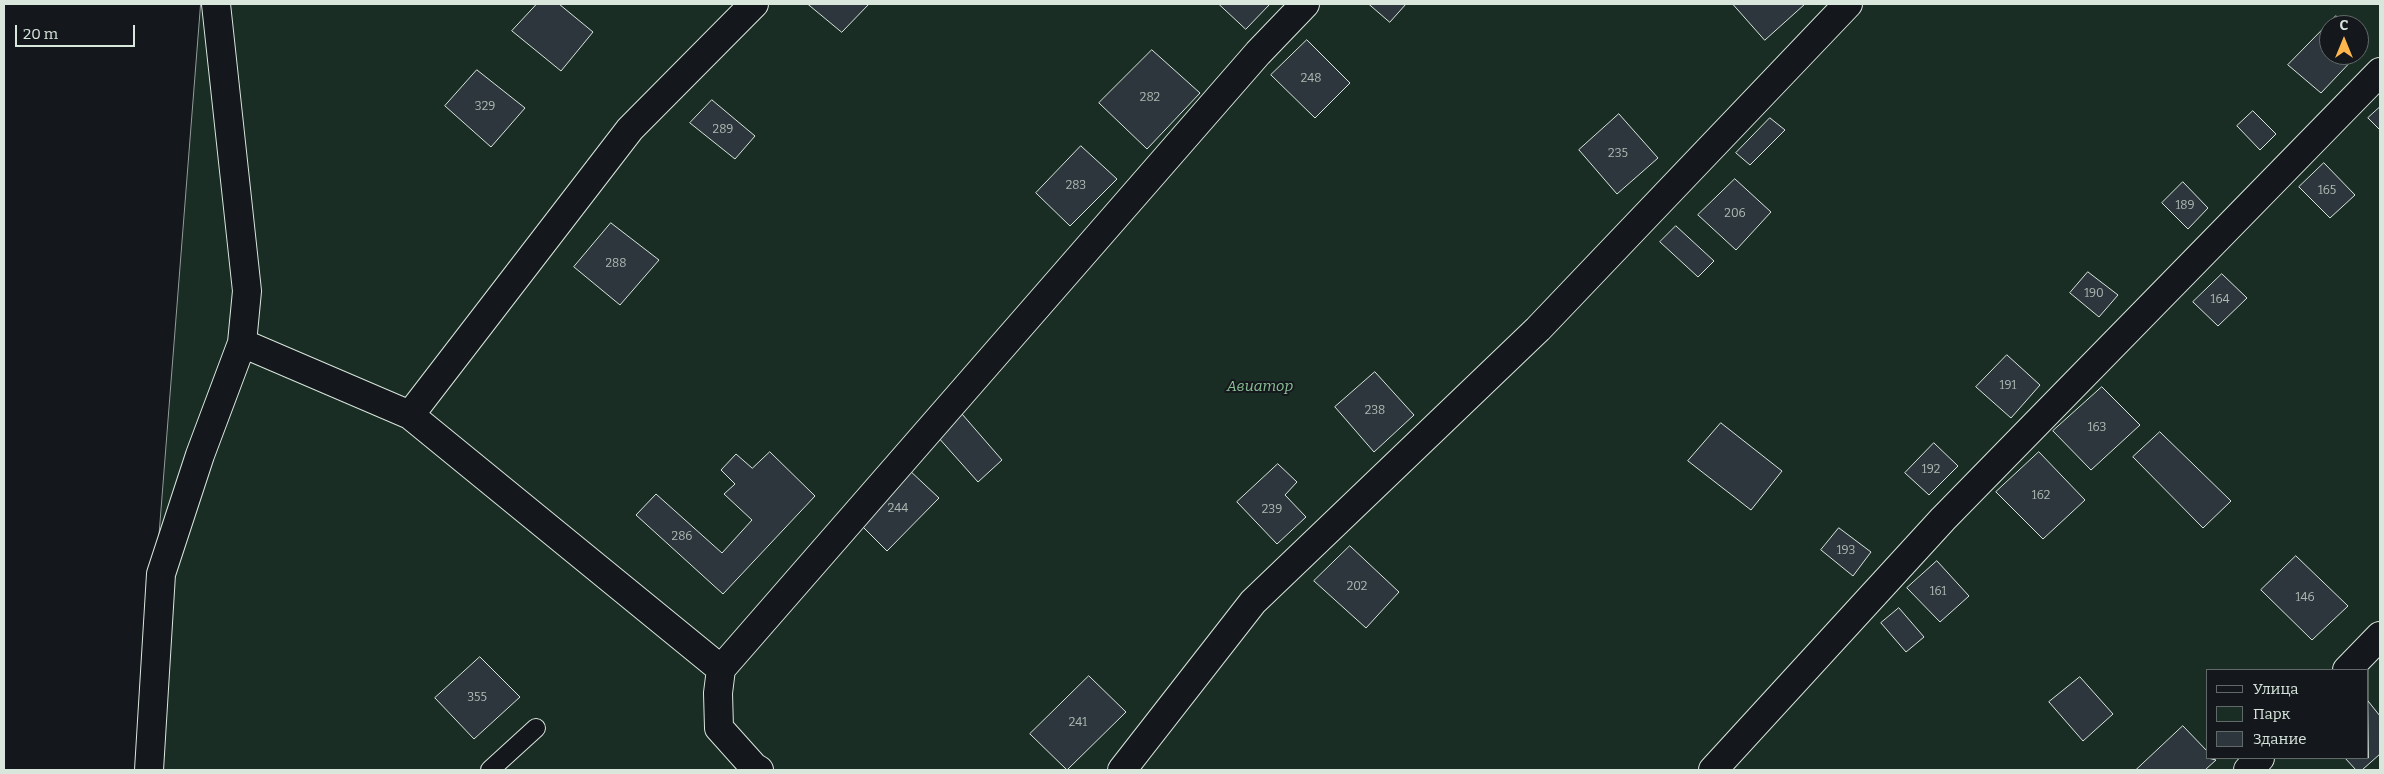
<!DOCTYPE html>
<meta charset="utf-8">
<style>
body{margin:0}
#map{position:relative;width:2384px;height:774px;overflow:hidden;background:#14181c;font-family:Bitter,serif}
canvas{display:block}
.frame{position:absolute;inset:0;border:5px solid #d8e6dc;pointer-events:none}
.legend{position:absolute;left:2206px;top:669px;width:162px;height:90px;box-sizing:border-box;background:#14181c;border:1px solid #626a69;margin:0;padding:6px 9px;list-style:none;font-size:15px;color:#d8e6dc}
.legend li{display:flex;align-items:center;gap:10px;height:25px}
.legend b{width:25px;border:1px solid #626a69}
.north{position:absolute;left:2319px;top:15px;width:50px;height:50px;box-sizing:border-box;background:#14181c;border:1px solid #626a69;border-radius:50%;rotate:0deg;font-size:14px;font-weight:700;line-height:20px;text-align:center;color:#d8e6dc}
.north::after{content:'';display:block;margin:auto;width:18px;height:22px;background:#ffb74d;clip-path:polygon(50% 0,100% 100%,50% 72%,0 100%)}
.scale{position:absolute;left:15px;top:25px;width:120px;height:22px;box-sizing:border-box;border:2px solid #d8e6dc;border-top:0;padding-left:6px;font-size:15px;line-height:18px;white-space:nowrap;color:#d8e6dc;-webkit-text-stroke:4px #14181c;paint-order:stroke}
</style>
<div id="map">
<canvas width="2384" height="774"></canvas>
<div class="frame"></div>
<ul class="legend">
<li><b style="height:6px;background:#14181c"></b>Улица</li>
<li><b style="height:14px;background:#1a2d24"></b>Парк</li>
<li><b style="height:14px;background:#2c363c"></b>Здание</li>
</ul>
<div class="north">С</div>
<div class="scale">20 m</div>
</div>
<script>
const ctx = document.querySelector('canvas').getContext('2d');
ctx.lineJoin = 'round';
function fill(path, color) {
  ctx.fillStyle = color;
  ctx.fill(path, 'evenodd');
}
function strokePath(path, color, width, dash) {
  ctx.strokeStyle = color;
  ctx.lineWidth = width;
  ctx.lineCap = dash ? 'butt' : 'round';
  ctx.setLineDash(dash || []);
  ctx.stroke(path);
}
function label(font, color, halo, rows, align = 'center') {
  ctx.font = font + ' Bitter,serif';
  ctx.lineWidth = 4;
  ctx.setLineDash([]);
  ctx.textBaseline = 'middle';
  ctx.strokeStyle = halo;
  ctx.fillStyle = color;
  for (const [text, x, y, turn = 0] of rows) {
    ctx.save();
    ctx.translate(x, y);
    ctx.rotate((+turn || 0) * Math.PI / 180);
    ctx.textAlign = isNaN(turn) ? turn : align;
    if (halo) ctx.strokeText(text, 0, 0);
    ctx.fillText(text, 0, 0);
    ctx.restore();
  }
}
const green = new Path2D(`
 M201,4h2179v766h-2239zM2329,25h30v30h-30zM2208,670h160v88h-160z`);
const building = new Path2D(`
 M537,4h22l34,28 -32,39 -49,-40z
 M808,4h61l-27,28z
 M1219,4h51l-24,25z
 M1369,4h37l-16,18z
 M1733,4h72l-40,36z
 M2336,16l10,9h-17v30h28l-36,38 -33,-28z
 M2359,37l8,7 -8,9z
 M1307,40l43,43 -35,35 -44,-43z
 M1152,50l48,43 -53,56 -48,-46z
 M477,70l48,38 -34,39 -46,-41z
 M712,100l43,36 -20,23 -45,-36z
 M2380,107v23l-12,-12z
 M2253,111l23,23 -16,16 -23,-24z
 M1619,114l39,44 -41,36 -38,-44z
 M1770,118l15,12 -35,35 -14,-12z
 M1081,146l36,33 -47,47 -34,-33z
 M2324,163l31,32 -25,23 -31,-31z
 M1735,179l36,33 -35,38 -38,-35z
 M2183,182l25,26 -20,21 -26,-26z
 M611,223l48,37 -39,45 -46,-38z
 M1676,226l38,35 -16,16 -38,-35z
 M2088,272l30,23 -19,22 -29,-24z
 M2222,274l25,24 -29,28 -25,-24z
 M2007,355l33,30 -29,33 -35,-31z
 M1375,372l39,43 -40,37 -39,-45z
 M2102,387l38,38 -49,45 -38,-39z
 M962,414l40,46 -24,22 -41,-46z
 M1721,423l61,48 -31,39 -63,-49z
 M2160,432l71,69 -28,27 -70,-71z
 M1934,443l24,23 -29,29 -24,-22z
 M770,452l45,44 -92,98 -87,-79 20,-21 66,59 30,-33 -28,-26 11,-10 -14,-14 15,-16 16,14z
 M2039,452l46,48 -42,39 -47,-47z
 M1278,464l19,18 -12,13 21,22 -29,27 -40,-42z
 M908,469l31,29 -52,53 -31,-31z
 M1839,528l32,24 -18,24 -32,-26z
 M1350,546l49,46 -33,36 -52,-47z
 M2296,556l52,50 -36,34 -51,-50z
 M1937,561l32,35 -29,26 -33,-34z
 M1899,608l25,29 -18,15 -25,-29z
 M480,657l40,40 -46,42 -39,-41z
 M1089,676l37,36 -59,58 -37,-36z
 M2080,677l33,37 -30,27 -34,-39z
 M2368,701l12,15v38l-18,16h-6l-11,-12h23z
 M2183,726l25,26v6l8,2 -11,10h-69z`);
const service = new Path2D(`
 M490,770l46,-42`);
const minor = new Path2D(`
 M242,343l168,72 311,254 -3,24 1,35 35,39 5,3
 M410,415l220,-286 124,-125
 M721,669l537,-616 47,-49
 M2347,670l33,-34
 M149,770l12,-196 39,-119 42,-112 5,-52 -31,-287
 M1122,770l131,-168 285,-273 310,-325
 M1713,770l230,-251 437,-447
 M2248,770l12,-12`);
const numberNames = [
 ["248",1311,79],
 ["282",1150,98],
 ["329",485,107],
 ["289",723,130],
 ["235",1618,154],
 ["283",1076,186],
 ["165",2327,191],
 ["189",2185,206],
 ["206",1735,214],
 ["288",616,264],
 ["190",2094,294],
 ["164",2220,300],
 ["191",2008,386],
 ["238",1375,411],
 ["163",2097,428],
 ["192",1931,470],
 ["162",2041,496],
 ["244",898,509],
 ["239",1272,510],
 ["286",682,537],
 ["193",1846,551],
 ["202",1357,587],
 ["161",1938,592],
 ["146",2305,598],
 ["355",477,698],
 ["241",1078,723]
];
const parkNames = [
 ["Авиатор",1260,387]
];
fill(green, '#1a2d24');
strokePath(green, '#939e99', 1);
fill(building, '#2c363c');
strokePath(building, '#d8e6dc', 1);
strokePath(service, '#d8e6dc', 20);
strokePath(minor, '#d8e6dc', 30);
strokePath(service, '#14181c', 18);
strokePath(minor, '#14181c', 28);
label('12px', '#adbab4', null, numberNames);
label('italic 15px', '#8ac095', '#14181c', parkNames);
</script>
